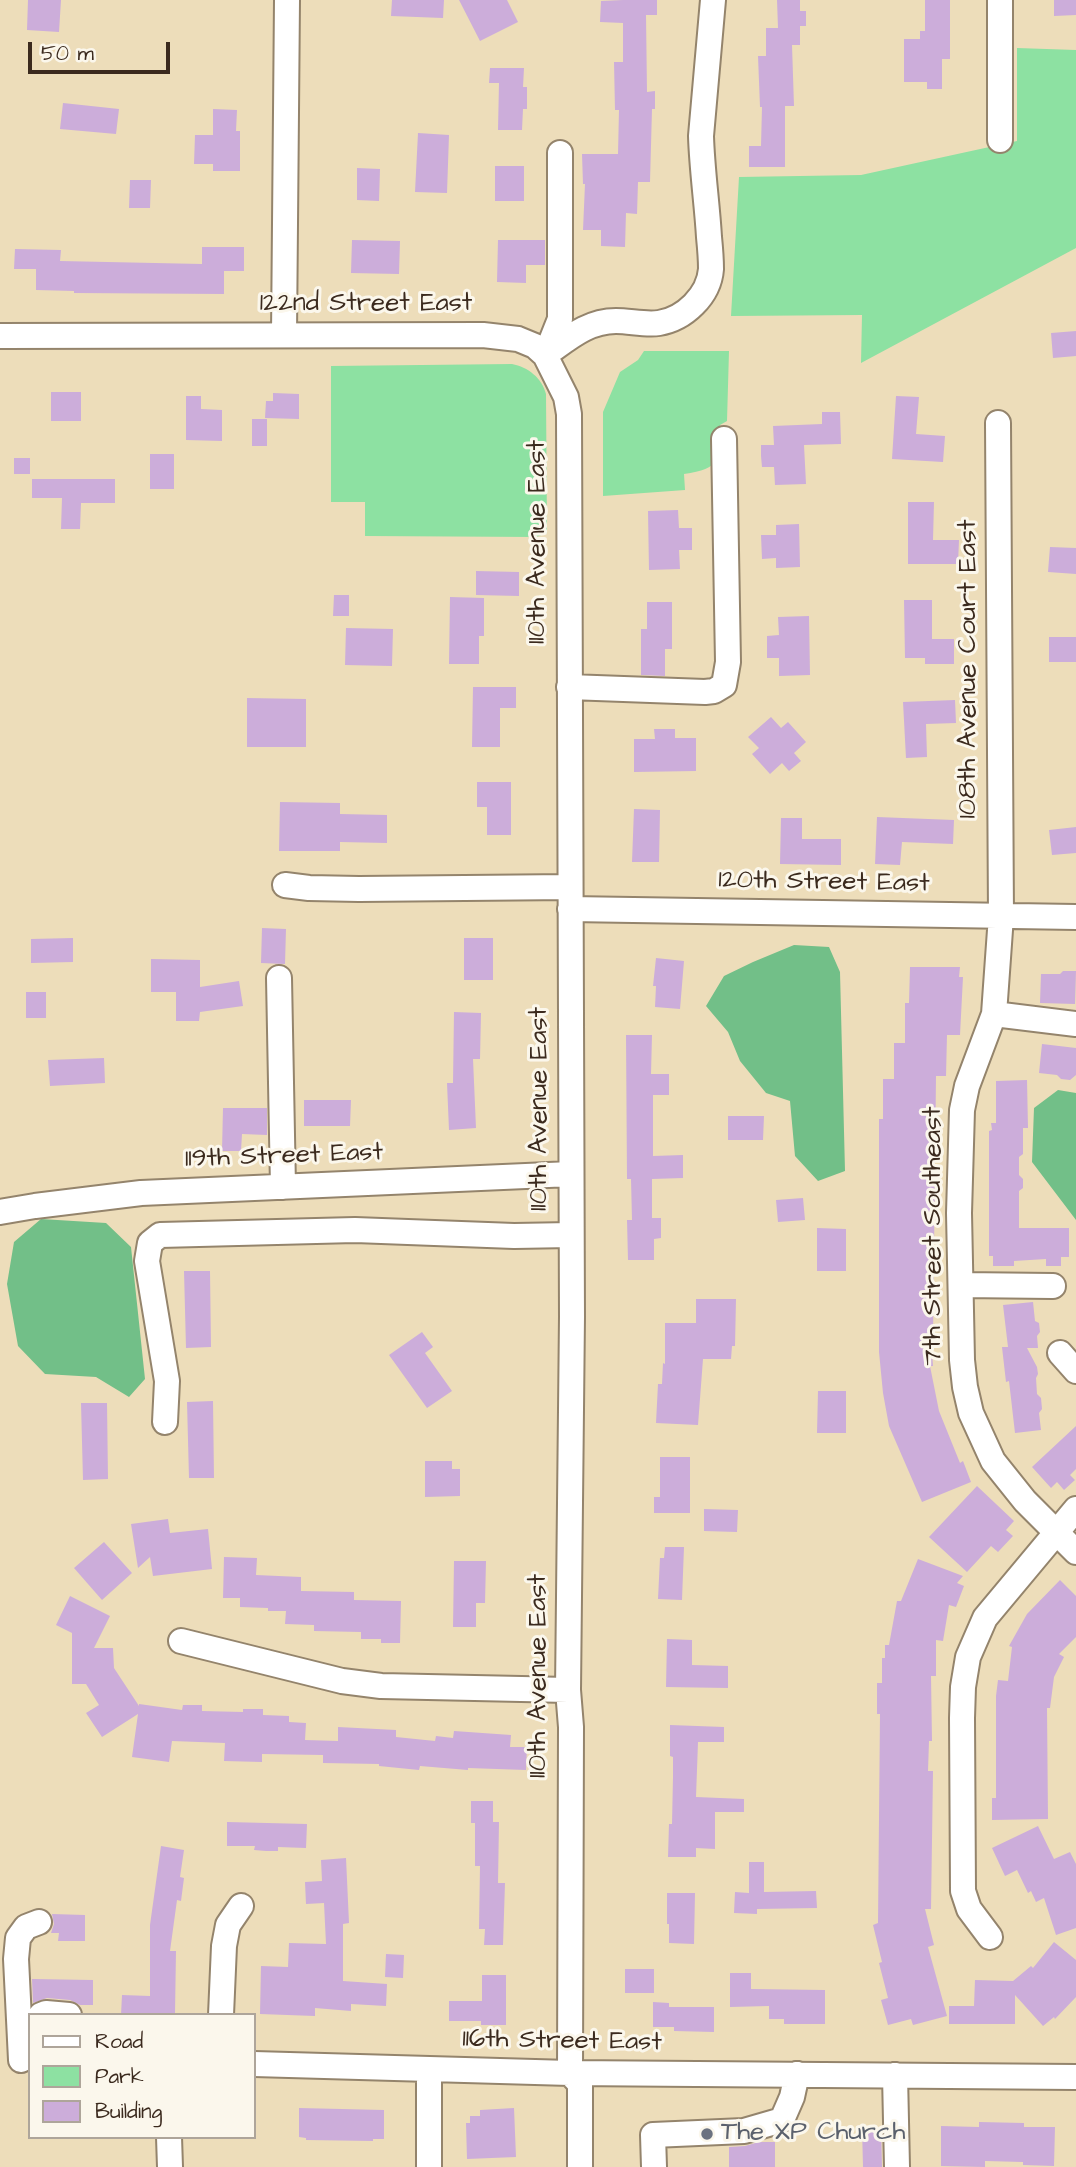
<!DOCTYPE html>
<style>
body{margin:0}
#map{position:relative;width:1076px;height:2167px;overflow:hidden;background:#edddba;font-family:"Architects Daughter",sans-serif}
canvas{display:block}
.legend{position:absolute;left:28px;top:2013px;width:228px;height:126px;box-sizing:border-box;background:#fbf7ec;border:2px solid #aea59a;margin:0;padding:9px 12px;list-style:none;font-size:21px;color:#3b2a1e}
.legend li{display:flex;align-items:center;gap:14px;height:35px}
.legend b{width:35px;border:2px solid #aea59a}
.scale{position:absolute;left:28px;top:42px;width:142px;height:32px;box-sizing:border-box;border:4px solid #3b2a1e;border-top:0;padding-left:9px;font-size:21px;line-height:24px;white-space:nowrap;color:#3b2a1e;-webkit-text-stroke:5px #fbf7ec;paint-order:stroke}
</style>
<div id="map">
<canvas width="1076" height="2167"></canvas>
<ul class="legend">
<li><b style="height:9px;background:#fff"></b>Road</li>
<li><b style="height:19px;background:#8de1a2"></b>Park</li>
<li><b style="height:19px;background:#ccadda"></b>Building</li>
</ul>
<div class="scale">50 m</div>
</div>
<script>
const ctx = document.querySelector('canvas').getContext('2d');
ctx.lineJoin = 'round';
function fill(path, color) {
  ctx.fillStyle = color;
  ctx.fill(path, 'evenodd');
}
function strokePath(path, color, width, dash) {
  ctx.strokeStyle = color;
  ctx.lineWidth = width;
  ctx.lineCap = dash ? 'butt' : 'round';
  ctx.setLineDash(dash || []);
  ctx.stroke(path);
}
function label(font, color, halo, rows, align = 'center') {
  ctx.font = font + ' "Architects Daughter",sans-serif';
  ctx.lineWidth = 6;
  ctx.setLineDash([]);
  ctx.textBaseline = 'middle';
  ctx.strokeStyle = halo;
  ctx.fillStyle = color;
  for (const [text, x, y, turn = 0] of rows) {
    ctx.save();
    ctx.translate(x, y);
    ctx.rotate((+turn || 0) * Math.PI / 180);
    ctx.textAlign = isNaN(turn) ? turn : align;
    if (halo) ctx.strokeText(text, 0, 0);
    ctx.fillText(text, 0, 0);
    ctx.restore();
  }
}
const green = new Path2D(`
 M1017,48l59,2v198l-215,115 1,-48 -131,1 8,-139 122,-2 156,-34z
 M644,351h85l-2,70 -7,4c1,34 1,44 -36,49l1,16 -82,6v-84l17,-40 18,-12z
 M512,364c16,3 30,14 34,30l1,139 -11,4 -171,-1v-34h-34v-136z`);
const forest = new Path2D(`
 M794,945l35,2 11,25 5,199 -27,10 -23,-25 -5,-55 -24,-8 -26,-32 -12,-29 -22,-26 18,-30 29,-14z
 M1058,1090l18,3v127l-44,-58 2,-54z
 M41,1219l65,4 25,24 14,132 -16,18 -33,-20 -51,-3 -27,-28 -11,-62 7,-42z`);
const building = new Path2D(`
 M28,0h33l-2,32 -32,-2z
 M392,0h52l-1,18 -52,-2z
 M459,0h48l11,22 -38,19z
 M623,0h34v15h-11l1,77 8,-1v18h-3l-2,73h-12l-1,32 -11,-1 -1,34 -24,-1v-16h-18l2,-46h-2l-1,-30h36l1,-44h-4l-1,-48h9v-39l-23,-1 1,-21z
 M777,0h23v11h6v15h-6v19h-8l2,61h-9v61h-36v-21h12l1,-39h-2l-2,-51h8v-28h12z
 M925,0h25v59h-8v30h-15v-7h-23v-43h16v-8h5z
 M1054,0h22v15l-22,1z
 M490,68h34l-1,19h4v22h-4l-1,21h-24l1,-47h-10z
 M63,103l56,6 -3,25 -56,-5z
 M213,109l24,1 -1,21h4v40h-27v-7h-19l1,-29h18z
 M418,133l31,2 -2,58 -32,-1z
 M495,166h29v35h-29z
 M357,168l23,1 -1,32 -22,-1z
 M130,180h21l-1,28h-21z
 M352,240l48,1 -1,33 -48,-1z
 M498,240h47v25h-19v18l-29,-1z
 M202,247h42v24h-20v23l-150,-1v-2l-38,-1v-21h-22l1,-20 46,1 -1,11 142,3z
 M1076,331v25l-23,2 -2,-25z
 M51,392h30v29h-30z
 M273,393l26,1v25l-34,-1 1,-17h7z
 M186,396h15v13l21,1v31l-36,-1z
 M896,396l23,1 -3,37 29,2 -2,26 -51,-3z
 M822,412h18l1,32 -37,1 2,39 -31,1 -1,-18h-12l-1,-11v-11h13l-1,-19 49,-2z
 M252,419h15v27h-15z
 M150,454h24v35h-24z
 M14,458h16v16h-16z
 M32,479h83v24h-34l-1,26h-19l1,-31h-30z
 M908,502h26l-1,38h26l-1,24h-50z
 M678,510l1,18h13v22h-13l1,19 -31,1 -1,-59z
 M799,524l1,43 -24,1v-10l-14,1 -1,-24h15v-10z
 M1050,547l26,1v26l-28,-2z
 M476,571l43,1v24l-43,-1z
 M334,595h15v21h-16z
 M450,597l34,1v38h-5v28h-30z
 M904,600h28v39h22v25h-29v-6h-20z
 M647,602h25v47h-7v27l-24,-1v-46h6z
 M809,616l1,59 -31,1v-18h-12v-22l12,-1 -1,-18z
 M346,628l47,1 -1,37 -47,-1z
 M1049,637h27v25h-27z
 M473,687h43v21h-16v39h-28z
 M247,698l59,1v48h-59z
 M955,700l1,23 -30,1 1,33 -21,1 -3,-56z
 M771,717l10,11 7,-6 18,20 -12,11 7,8 -12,10 -7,-8 -12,11 -18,-20 7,-6 -11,-11z
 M654,729h21v9h21v33l-62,1v-33h21z
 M477,782h34v53h-24v-28h-10z
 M280,802l60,1v11l47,1v28l-47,-1v9h-61z
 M634,809l26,1 -1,52h-27z
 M877,817l77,3 -1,24 -51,-2 -2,23 -25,-1z
 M781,818h21v21h39v26l-61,-1z
 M1076,827v26l-24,2 -3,-25z
 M262,928l24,1 -1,35 -24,-1z
 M73,938v24l-42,1v-24z
 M464,938h29v42h-29z
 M656,958l28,3 -4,48 -25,-2 1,-21h-3z
 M151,959l49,1v27l39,-6 4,25 -43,6 -1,9h-23v-29h-25z
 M910,967h50l-1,10h4l-3,58h-13l-1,41h-10l-3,263h-2l2,27h-3l9,45 21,52 3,-2 8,21 -49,20 -33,-76 -6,-33 -4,-41v-233h4v-40h11v-36h11v-40h4z
 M1063,971h13l-1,33 -35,-1 1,-29h19z
 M26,992h20v26h-20z
 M454,1012l27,1 -1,46h-7l3,69 -27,2 -2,-47h6z
 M626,1035h26l-1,39h18v21h-16v61l30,-1v23l-31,1v39h9v20l-7,1v21h-26l-1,-40h5l-1,-41h-4z
 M1042,1044l34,4v27l-6,5 -9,-1 -4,-4 -18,-2z
 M104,1058l1,25 -55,3 -2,-26z
 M1027,1080l1,48h-5v26l-4,3v18l4,4v9l-4,3v37h50v29h-8v9h-15v-7l-32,2v5h-21v-10h-4v-125l3,-1 -1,-7h5v-42z
 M304,1100h47l-1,26h-46z
 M223,1108h44v27l-25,-1 -1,17h-19z
 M728,1116h36l-1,24h-35z
 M803,1198l2,22 -27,2 -2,-22z
 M817,1228l29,1v42h-29z
 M184,1271h26l1,76 -25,1z
 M696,1299h40l-1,47h-3l-1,13h-28l-5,66 -42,-2 2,-39h4l1,-21 2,1v-41h31z
 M1033,1302l2,19 4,2 1,9 -3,4 1,12h-11l10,19 1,7 -2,4 1,16 4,4 1,11 -3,4 2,17 -26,3 -6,-52 -3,1 -4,-35h6l-5,-42z
 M422,1332l11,15 -8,6 27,38 -25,17 -38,-53z
 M818,1391h28v42h-29z
 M213,1401l1,77h-25l-2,-76z
 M81,1403h26l1,76 -25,1z
 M1076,1426v43l-6,6 5,5 -11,10 -7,-8 -6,6 -19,-21z
 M660,1457h30v56h-36v-16h6z
 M425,1461h27v8h8v27l-35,1z
 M977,1486l37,35 -8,9 7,6 -15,16 -7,-6 -24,26 -38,-35z
 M704,1509l34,1 -1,22 -33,-1z
 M168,1519l2,14 38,-4 4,40 -59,7 -3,-19 -12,11 -7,-44z
 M104,1542l28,31 -30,27 -28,-32z
 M665,1547h19l-2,53 -24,-1 2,-41h4z
 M224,1557l33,1 -1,17 45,2v14l53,1v8l47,1 -1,42h-19v-4h-20v-7l-47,-1v-6l-29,-1 1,-13h-18v-3l-28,-1v-9h-17z
 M918,1559l45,17 -6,7 7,3 -8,21 -7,-2 -6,36 -7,-1v36h-5l1,65h-3l-1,30h5l-2,138h-6l9,36 -6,2 19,69 -34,9 -2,-6 -23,6 -7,-25 7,-2 -9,-35 3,-1 -9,-37 5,-2 2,-209h-3v-31h5v-25h3v-13h4l8,-44h4z
 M454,1561h32l-1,42h-9v24h-23z
 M1060,1580l16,16v41l-17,17 5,3 -10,20 -4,31h-3l1,111 -56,1v-22h4v-102l2,-16 10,1 4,-34 -3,-1 18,-32z
 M70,1596l40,20 -16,32h19l1,20 25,38v-2l43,6 1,-5h19v6l41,1v-3h20v6l26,1v6l17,1 -1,17 33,1v-14l58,3v7l39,4 1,-5 17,2 1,-7 57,4 -1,12h17l-1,23 -58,-2v2l-48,-4 -1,4 -40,-4v-2l-56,-1v-8l-61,-1v8l-38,-1 1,-18 -53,-2 -3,21 -37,-5 6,-43 -36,23 -16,-24 13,-8 -13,-21h-14v-51l-16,-8z
 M667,1639l25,1v25l36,1v22l-62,-1z
 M670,1725l54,2v15h-26l-2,55 48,2v13h-29v37l-19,-1v9h-28l1,-33h3l1,-47v-20l-3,-1z
 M471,1801h22v21h6l-1,61h7l-2,62h-19l1,-16h-6l1,-63h-5v-43h-4z
 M227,1822l80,2 -1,24 -28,-1v4h-12l-12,-1 1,-4h-28z
 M1038,1826l16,33 16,-7 6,12v64l-20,7 -12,-37 -8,4 -5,-11 -3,2 -11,-23 -12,6 -13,-28z
 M161,1846l23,4 -4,27 4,1 -3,23 -4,-1 -7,51h6l-1,62 -54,2 1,-20 28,1v-71z
 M346,1858l3,65 -6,1v57l44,3 -1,22 -35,-2v7l-36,-3v8l-55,-2 1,-48 27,1 1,-24 37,1 -2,-41 -18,1 -1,-22 17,-1 -1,-21z
 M749,1862h15v30l52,-1 1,17 -60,1v5l-23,-1 1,-21 14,1z
 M667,1893h28l-1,51 -25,-1v-19h-2z
 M52,1914l33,1v26h-27l1,-8h-8l3,-9z
 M1054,1942l22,18v37l-21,22 -1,-2 -11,9 -28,-31v29h-66v-18h25l1,-26 38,1 18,-15 2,2z
 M386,1954l18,1 -1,23 -18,-1z
 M625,1969h29v24h-29z
 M730,1973h21v16l74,1v34h-41v-5h-15v-13l-39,1z
 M482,1975h24v50h-25v-4h-32v-20h33z
 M32,1979l61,1v25h-13l-10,-5 -23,-2 -14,5z
 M653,2002l16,1v4h45v25l-40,-1v-4h-21z
 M299,2108l85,2v29h-11v2l-67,-1v-2l-7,-1z
 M514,2108l2,49 -49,2 -1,-36h4v-7h10v-6z
 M979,2122l45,1v4h31l-1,39 -31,-1v-3l-38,-1v6l-44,-1v-40l38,1z
 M862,2127h19l1,40h-19z
 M759,2142h16v25h-46v-20l16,-1z`);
const minor = new Path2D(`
 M1000,140v-140
 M284,335l3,-335
 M0,336l483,-1 35,4 17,7 10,9 21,42 3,17 3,902 -4,374 3,37 -1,346 10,11v83
 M546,354l14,-35v-166
 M545,355c23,-16 42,-34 71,-34 14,0 29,4 43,2 25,-4 50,-27 52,-54 0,-10 -1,-22 -2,-32 -2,-34 -7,-67 -8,-101l12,-136
 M998,423l3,493 -7,98 -27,72 -5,24 -3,103 3,147 3,27 6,26 22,48 32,40 51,51
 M569,687l136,5 9,-1 10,-6 4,-23 -4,-223
 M285,885l24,3 50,1 211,-2
 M570,909l506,8
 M279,978l4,209
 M994,1014l82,10
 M0,1212l35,-6 106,-13 430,-19
 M961,1285l92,1
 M1060,1353l16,18
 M165,1422l2,-41 -20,-120 3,-18 10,-8 195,-5 159,6 57,-1
 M181,1641l161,40 39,5 187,4
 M990,1937l-21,-28 -6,-18 -1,-173 1,-31 5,-30 17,-39 91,-109
 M41,2015l5,-2 23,2
 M221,2015l3,-69 4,-21 13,-19
 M21,2060l-5,-101 2,-21 8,-11 13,-5
 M254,2064l316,9 506,4
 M429,2070v97
 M895,2075l2,92
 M169,2137l1,30
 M654,2167l-1,-32 91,-4 38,-11 10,-23 5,-23`);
const markers = [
 [707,2134,7,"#6b7280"]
];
const streetNames = [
 ["122nd Street East",366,305],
 ["110th Avenue East",539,542,-90],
 ["108th Avenue Court East",970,669,-90],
 ["120th Street East",824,883,1],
 ["110th Avenue East",541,1109,-90],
 ["119th Street East",284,1157,-2],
 ["7th Street Southeast",935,1236,-90],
 ["110th Avenue East",540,1676,-90],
 ["116th Street East",562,2042,1]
];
const worshipNames = [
 ["The XP Church",721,2134]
];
fill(green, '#8de1a2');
fill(forest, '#72bf88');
fill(building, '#ccadda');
strokePath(minor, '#94846c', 28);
strokePath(minor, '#fff', 24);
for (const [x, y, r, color] of markers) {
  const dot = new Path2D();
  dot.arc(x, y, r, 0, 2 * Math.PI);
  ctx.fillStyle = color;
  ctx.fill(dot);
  strokePath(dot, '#fbf7ec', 2.5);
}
label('26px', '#3b2a1e', '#fbf7ec', streetNames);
label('26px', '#5b616d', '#fbf7ec', worshipNames, 'left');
</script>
